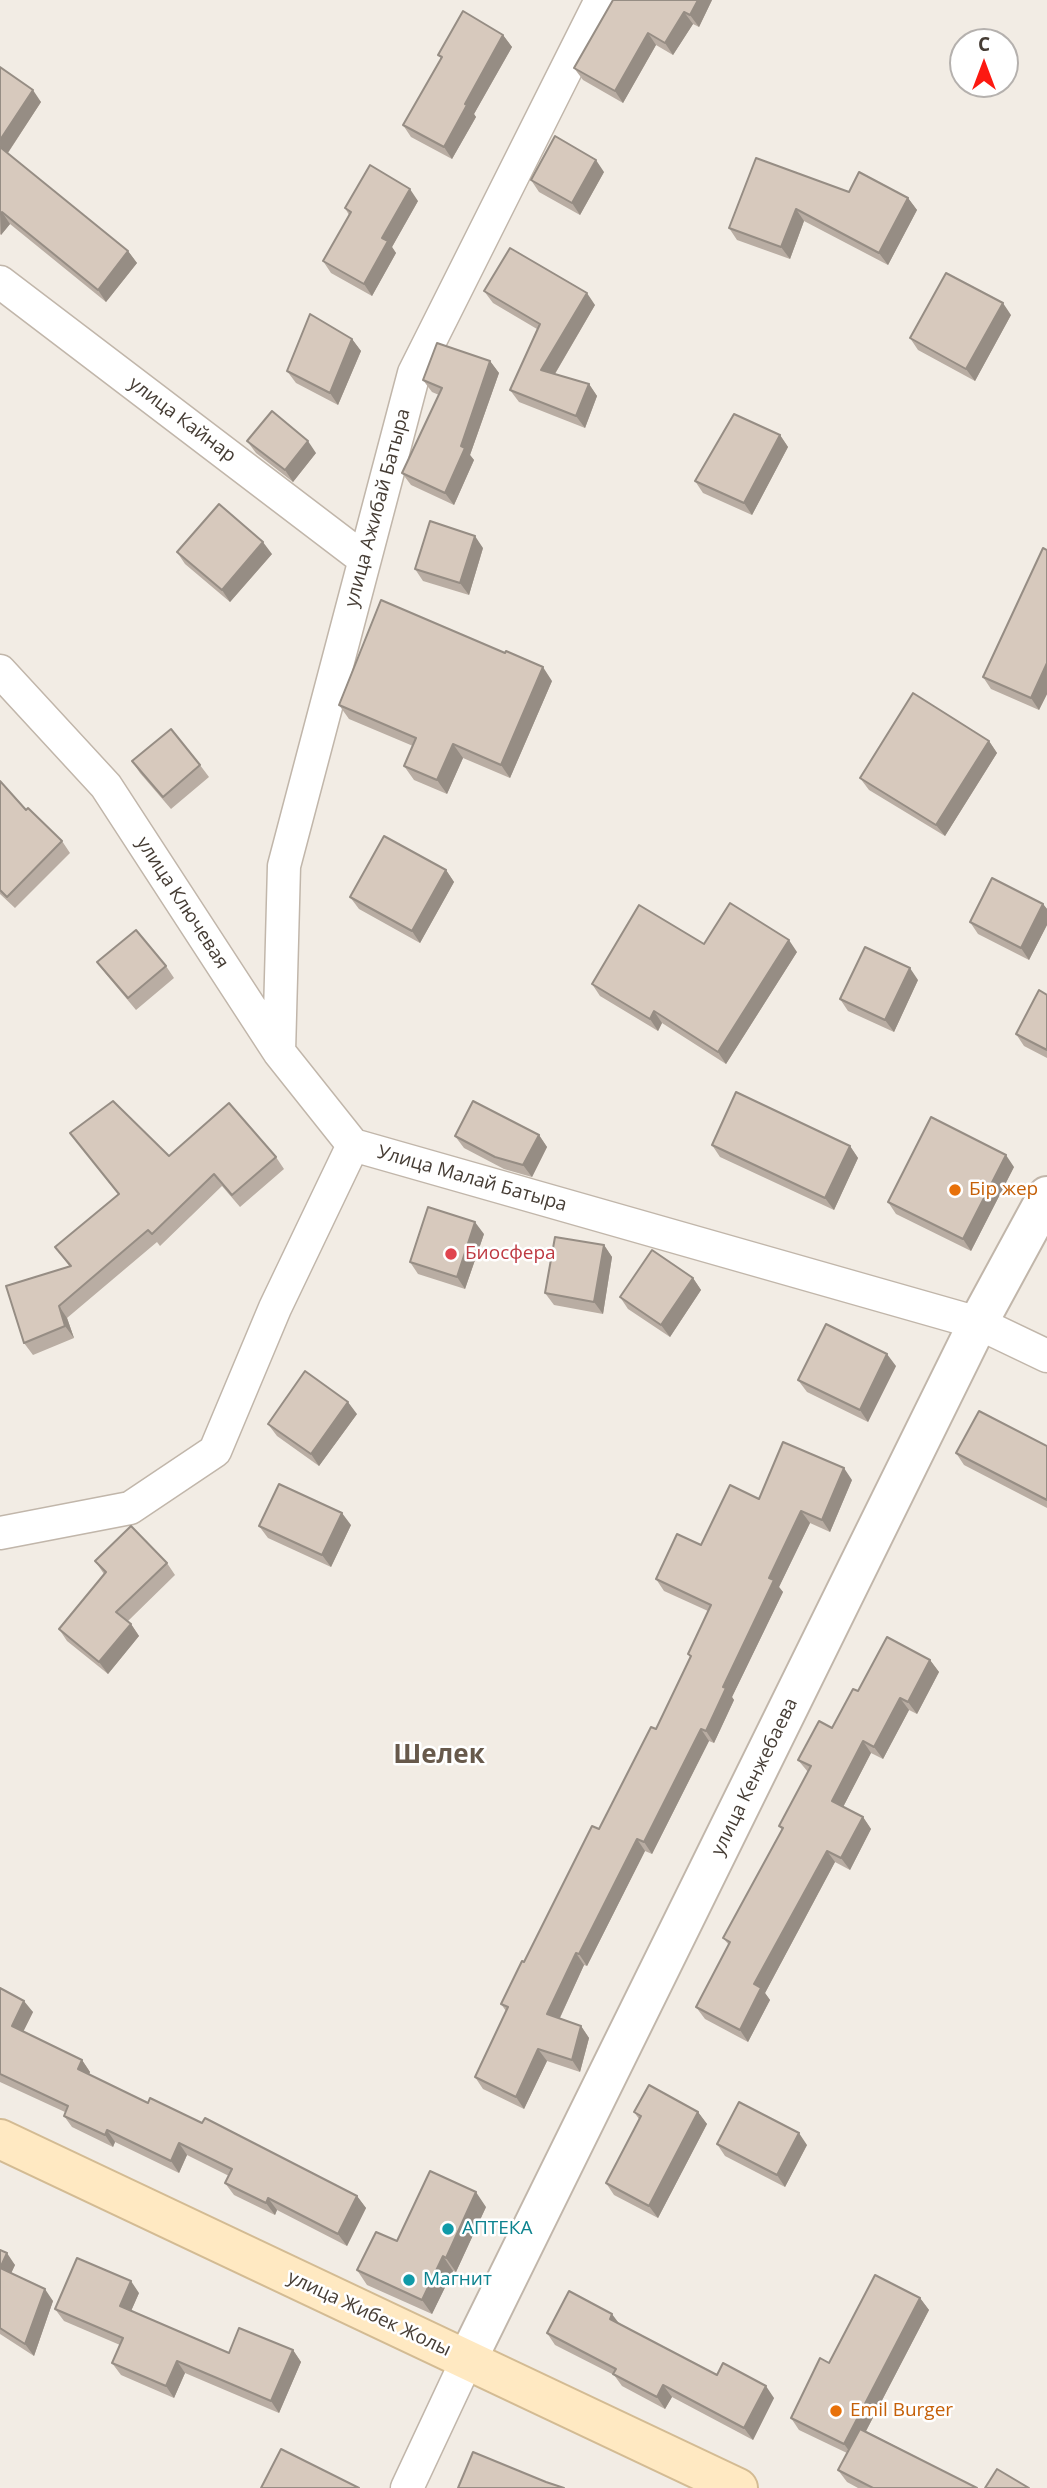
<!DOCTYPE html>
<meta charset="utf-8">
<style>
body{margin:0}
#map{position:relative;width:1047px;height:2488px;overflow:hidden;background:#f2ece4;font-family:"Open Sans",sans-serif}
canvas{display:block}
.north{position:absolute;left:949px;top:28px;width:70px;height:70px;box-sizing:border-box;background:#fff;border:2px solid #b5b1ae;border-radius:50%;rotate:0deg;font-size:19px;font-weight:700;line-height:28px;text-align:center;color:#453c34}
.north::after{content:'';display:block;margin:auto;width:24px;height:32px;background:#fc1911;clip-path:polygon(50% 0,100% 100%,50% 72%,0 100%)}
</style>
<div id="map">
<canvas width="1047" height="2488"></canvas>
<div class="north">С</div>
</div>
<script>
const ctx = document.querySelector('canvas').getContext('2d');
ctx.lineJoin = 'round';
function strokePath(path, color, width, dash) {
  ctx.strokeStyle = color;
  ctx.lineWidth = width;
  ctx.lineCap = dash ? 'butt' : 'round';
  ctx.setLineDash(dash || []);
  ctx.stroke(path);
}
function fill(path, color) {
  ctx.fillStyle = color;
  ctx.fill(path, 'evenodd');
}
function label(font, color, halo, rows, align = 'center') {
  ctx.font = font + ' "Open Sans",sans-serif';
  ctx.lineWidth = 5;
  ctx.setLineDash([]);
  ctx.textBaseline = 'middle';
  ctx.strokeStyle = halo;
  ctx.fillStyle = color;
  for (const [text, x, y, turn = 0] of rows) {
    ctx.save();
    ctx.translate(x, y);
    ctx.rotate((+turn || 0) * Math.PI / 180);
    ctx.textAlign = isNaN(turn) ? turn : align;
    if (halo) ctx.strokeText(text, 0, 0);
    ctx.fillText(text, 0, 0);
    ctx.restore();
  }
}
const minor = new Path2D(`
 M0,282l364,277
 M0,671l106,115 173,266 74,93
 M279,1052l5,-186 130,-493 187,-373
 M0,1533l130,-25 85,-57 60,-143 78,-163 625,178 69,33
 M407,2488l60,-128`);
const tertiary = new Path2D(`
 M467,2360l511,-1037 69,-127`);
const secondary = new Path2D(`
 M0,2139l738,349`);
const wall = new Path2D(`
 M613,0h99l-13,27 -6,-3 -20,31 -17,-10 -33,58 -40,-23 -9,-12z
 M503,35l9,12 -38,67 2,3 -24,42 -41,-22 -8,-12 38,-67 -3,-3z
 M0,67l41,35 -33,51 120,98 9,12 -31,39 -96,-78 -9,11 -1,-1z
 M604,172l-24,43 -41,-23 -8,-12z
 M849,192l59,6 9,12 -29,55 -84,-44 -14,38 -53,-19 -8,-12z
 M418,201l-26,46 4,6 -24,43 -41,-23 -8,-12 26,-46 -4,-7z
 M484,291l111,14 -40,69 34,10 8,12 -12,32 -66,-26 -9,-12 27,-61 -44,-26z
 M1011,315l-36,66 -57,-31 -8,-12z
 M352,339l9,12 -23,54 -42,-22 -9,-12z
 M490,361l9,12 -29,82 4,5 -20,45 -43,-20 -9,-12 37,-78 -7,-3 -9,-12z
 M780,435l8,12 -36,68 -49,-22 -8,-12z
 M247,441l69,12 -23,29 -37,-29z
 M483,548l-14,47 -46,-14 -8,-12z
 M1047,550v144l-8,16 -48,-21 -8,-12z
 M177,552l95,2 -42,48 -45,-38z
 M552,681l-42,97 -47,-20 -16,36 -33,-14 -10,-14 9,-20 -64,-27 -10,-14z
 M989,741l8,12 -52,83 -76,-46 -9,-12z
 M132,761l68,4 9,12 -38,32 -31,-36z
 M0,781l26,29 36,31 8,12 -55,55 -15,-14z
 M446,870l8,12 -34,61 -61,-34 -9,-12z
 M1043,904l4,5v16l-18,35 -51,-26 -8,-12z
 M704,944l93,8 -71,112 -64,-41 -4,8 -58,-35 -8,-12z
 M97,962l69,4 8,12 -38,32 -30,-36z
 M918,980l-24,52 -46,-21 -8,-12z
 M1047,995v63l-23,-12 -8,-12z
 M70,1133l99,23 107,1 8,12 -44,38 -18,-21 -62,60 -3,-4 -90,76 7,20 -41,17 -9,-12 46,-76 -15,-20 64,-52z
 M539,1135l8,12 -15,30 -28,-8 -40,-21 -9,-12z
 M712,1145l138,1 8,12 -24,52 -114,-53z
 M1014,1167l-43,84 -75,-37 -8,-12z
 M484,1234l-19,55 -47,-15 -8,-12z
 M604,1245l8,12 -9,57 -49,-9 -9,-12z
 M693,1278l8,12 -31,47 -42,-28 -8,-12z
 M896,1366l-28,56 -61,-30 -9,-12z
 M357,1414l-38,52 -42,-30 -9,-12z
 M1047,1446v62l-83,-43 -8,-12z
 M852,1480l-22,52 -20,-9 -31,64 4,5 -51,105 2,3 -20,43 -5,-2 -57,113 -7,-3 -58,115 -3,-1 -24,53 21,8 8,12 -9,34 -33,-11 -23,48 -41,-20 -8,-12 31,-66 -5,-7 23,-42 132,-233 34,-72 -2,-3 20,-43 -44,-20 -8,-12 45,-34 58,-46z
 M351,1525l-20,42 -63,-29 -9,-12z
 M95,1561l72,2 8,12 -47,46 3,3 8,12 -31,38 -41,-33 -8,-12 45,-55z
 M930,1660l9,12 -22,42 -8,-4 -26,49 -12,-6 -28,54 20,10 8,12 -21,41 -15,-8 -70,131 5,7 -22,42 -43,-23 -9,-12 33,-62 -6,-7 59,-108 -3,-4 29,-54 -10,-12 34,-32 26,-37z
 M0,1988l33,24 -10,20 59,28 8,12 -1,3 59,28 209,93 9,12 -19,38 -70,-36 -2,5 -41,-20 -9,-12 4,-7 -42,-21 -8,18 -64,-31 -2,5 -41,-20 -8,-11 1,-4 -65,-30z
 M634,2112h64l9,12 -49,94 -44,-23 -8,-12 33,-64z
 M717,2144l90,1 -22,42 -60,-31z
 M486,2207l-30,65 -3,-1 -21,43 -65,-29 -10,-15 40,-29z
 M0,2250l15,15 -4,8 42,28 -19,55 -34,-22z
 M139,2293l-8,18 98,42 64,-3 8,12 -22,51 -94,-40 -11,25 -53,-23 -9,-12 8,-18 -56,-24 -9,-12z
 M920,2298l9,12 -63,121 111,57h-119l-11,-6 -9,-12 9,-17 -48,-23 -8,-12 38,-55z
 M619,2324l98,51 57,23 -21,42 -81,-43 -7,12 -43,-23 -8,-11 -59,-30 -8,-12z`);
const shadedWall = new Path2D(`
 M698,0h14l-13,27 -9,-12z
 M684,12l9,12 -20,31 -8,-12z
 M648,33l8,12 -33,58 -8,-12z
 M503,35l9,12 -38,67 2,3 -24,42 -8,-12 21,-43z
 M33,90l8,12 -36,55 -5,-8v-9z
 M596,160l8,12 -24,43 -8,-12z
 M410,189l8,12 -26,46 4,6 -24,43 -8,-12 18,-46z
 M908,198l9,12 -29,55 -9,-12z
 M796,209l8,12 -14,38 -9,-12z
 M2,212l8,12 -9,11 -1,-21z
 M128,251l9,12 -31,39 -8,-12z
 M587,293l8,12 -45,77 -9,-12z
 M1003,303l8,12 -36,66 -9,-12z
 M352,339l9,12 -23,54 -8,-12z
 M490,361l9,12 -29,82 4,5 -20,45 -9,-12z
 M589,384l8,12 -12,32 -9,-12z
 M780,435l8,12 -36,68 -8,-12z
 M308,441l8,12 -23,29 -8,-12z
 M475,536l8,12 -14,47 -9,-12z
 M263,542l9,12 -42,48 -8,-12z
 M1047,663v31l-8,16 -8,-12z
 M543,667l9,14 -42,97 -9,-13z
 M989,741l8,12 -52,83 -9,-11z
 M453,744l10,14 -16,36 -10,-14z
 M446,870l8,12 -34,61 -8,-12z
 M1043,904l4,5v16l-18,35 -8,-12z
 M789,940l8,12 -71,112 -8,-12z
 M910,968l8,12 -24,52 -9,-12z
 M654,1011l8,12 -4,8 -8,-12z
 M539,1135l8,12 -15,30 -9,-12z
 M850,1146l8,12 -24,52 -9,-12z
 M1006,1155l8,12 -43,84 -8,-12z
 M475,1222l9,12 -19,55 -8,-12z
 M604,1245l8,12 -9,57 -9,-12z
 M693,1278l8,12 -31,47 -9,-12z
 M59,1306l8,12 7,20 -9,-12z
 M887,1354l9,12 -28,56 -8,-12z
 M348,1402l9,12 -38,52 -8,-12z
 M844,1468l8,12 -22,52 -8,-12z
 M801,1511l9,12 -31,64 4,5 -51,105 2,3 -20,43 -8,-12 17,-44 46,-109z
 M342,1513l9,12 -20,42 -9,-12z
 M131,1624l8,12 -31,38 -9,-12z
 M930,1660l9,12 -22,42 -9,-12z
 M900,1698l9,12 -26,49 -9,-12z
 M701,1729l8,12 -57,113 -8,-12z
 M863,1741l8,12 -31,60 -8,-12z
 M863,1817l8,12 -21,41 -9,-12z
 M637,1839l8,12 -58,115 -8,-12z
 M827,1851l8,11 -70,131 5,7 -22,42 -8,-12 14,-46z
 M576,1953l8,12 -28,61 -9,-12z
 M24,2001l9,11 -13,26 -8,-12z
 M581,2026l8,12 -9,34 -8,-12z
 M538,2049l9,12 -23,48 -8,-12z
 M82,2060l8,12 -4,9 -8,-12z
 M698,2112l9,12 -49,94 -9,-12z
 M107,2130l8,12 -2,5 -8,-12z
 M799,2133l8,12 -22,42 -8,-12z
 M179,2143l8,12 -8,18 -8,-12z
 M476,2192l10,15 -30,65 -10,-14z
 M357,2196l9,12 -19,38 -9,-12z
 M268,2198l9,12 -2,5 -9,-12z
 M7,2253l8,12 -7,15 -8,-12z
 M443,2256l10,15 -21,43 -10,-14z
 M131,2281l8,12 -11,25 -8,-12z
 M45,2289l8,12 -19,55 -9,-12z
 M920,2298l9,12 -76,146 -9,-12z
 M612,2314l9,12 -11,-7z
 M293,2350l8,12 -22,51 -8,-12z
 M177,2361l8,12 -11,25 -8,-12z
 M663,2385l9,12 -7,12 -8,-12z
 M766,2386l8,12 -21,42 -9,-12z`);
const building = new Path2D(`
 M613,0h85l-8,15 -6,-3 -19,31 -17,-10 -33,58 -41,-23z
 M463,11l40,24 -38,69 2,1 -23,42 -41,-22 39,-68 -4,-2z
 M0,67l33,23 -33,50z
 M555,136l41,24 -24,43 -41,-23z
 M0,147l128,104 -30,39 -96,-78 -2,2z
 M756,158l93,34 10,-20 49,26 -29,55 -83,-44 -15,38 -52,-19z
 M370,165l40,24 -28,49 6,3 -24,43 -41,-23 28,-49 -6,-4z
 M510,248l77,45 -46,77 48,14 -13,32 -66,-26 30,-66 -56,-33z
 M946,273l57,30 -37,66 -56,-31z
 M310,314l42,25 -22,54 -43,-22z
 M437,343l53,18 -29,85 4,2 -20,45 -43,-20 40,-85 -19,-8z
 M272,411l36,30 -23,29 -38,-29z
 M734,414l46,21 -36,68 -49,-22z
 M219,504l44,38 -41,48 -45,-38z
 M430,521l45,15 -15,47 -45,-14z
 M1043,548l4,2v113l-16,35 -48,-21z
 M381,600l124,53 1,-2 37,16 -42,98 -48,-21 -16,36 -33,-14 12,-28 -77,-33z
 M913,693l76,48 -53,84 -76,-47z
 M171,729l29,36 -37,32 -31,-36z
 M0,781l26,29 2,-2 34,33 -55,56 -7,-7z
 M384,836l62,34 -34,61 -62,-34z
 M992,878l51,26 -22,44 -51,-26z
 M730,903l59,37 -71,112 -64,-41 -4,8 -58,-35 47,-79 65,39z
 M136,930l30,36 -38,32 -31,-36z
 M865,947l45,21 -25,52 -45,-21z
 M1039,990l8,5v55l-31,-16z
 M736,1092l114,54 -25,52 -113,-53z
 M113,1101l56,55 60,-53 47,54 -44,38 -18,-21 -62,60 -4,-4 -89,76 6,20 -41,17 -18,-57 65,-20 -16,-19 64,-53 -49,-61z
 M473,1101l66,34 -16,30 -28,-8 -40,-21z
 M931,1117l75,38 -43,84 -75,-37z
 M428,1207l47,15 -18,55 -47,-15z
 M555,1237l49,8 -10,57 -49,-9z
 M652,1250l41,28 -32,47 -41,-28z
 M826,1324l61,30 -27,56 -62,-30z
 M305,1371l43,31 -37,52 -43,-30z
 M979,1411l68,35v54l-91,-47z
 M783,1442l61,26 -22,52 -21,-9 -32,67 5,2 -51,107 3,1 -20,43 -5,-2 -57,113 -7,-3 -58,115 -3,-1 -29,61 34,12 -9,34 -34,-11 -22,48 -41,-20 33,-70 -7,-3 21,-43 2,1 68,-136 7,3 52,-102 5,2 35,-73 -3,-2 23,-49 -55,-26 21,-45 24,11 29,-60 29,14z
 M279,1484l63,29 -20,42 -63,-29z
 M131,1526l36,37 -51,49 15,12 -32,38 -40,-33 47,-57 -11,-11z
 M887,1637l43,23 -22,42 -8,-4 -26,49 -11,-6 -31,60 31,16 -22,41 -14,-7 -73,133 7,4 -21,42 -44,-23 34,-65 -7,-4 60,-110 -4,-2 32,-60 -13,-6 21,-39 13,7 21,-39 5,2z
 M0,1988l24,13 -12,25 70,34 -4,9 70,34 2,-5 52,25 3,-5 152,78 -19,38 -70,-36 -2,5 -41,-20 7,-14 -53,-26 -8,18 -64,-31 -2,5 -41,-19 4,-10 -68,-32z
 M649,2085l49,27 -49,94 -43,-23 35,-67 -7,-4z
 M739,2102l60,31 -22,42 -60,-31z
 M430,2171l46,21 -30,66 -3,-2 -21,44 -65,-30 19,-38 21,9z
 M0,2250l7,3 -7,15z
 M77,2258l54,23 -11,25 109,47 10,-25 54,22 -22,51 -94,-40 -11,25 -54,-23 11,-25 -68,-29z
 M0,2268l45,21 -20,55 -25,-16z
 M875,2275l45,23 -76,146 -53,-26 29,-60 9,5z
 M569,2291l43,23 -2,5 107,56 6,-12 43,23 -22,42 -81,-43 -6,12 -44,-23 3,-5 -69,-36z
 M860,2429l117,59h-104l-35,-18z
 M281,2449l78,39h-98z
 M473,2452l73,30 18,6h-106z
 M997,2469l32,19h-44z`);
const markers = [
 [955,1190,7,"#e8710a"],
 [451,1254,7,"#e0444e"],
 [448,2229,7,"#0f9aa8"],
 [409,2280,7,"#0f9aa8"],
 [836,2411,7,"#e8710a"]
];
const streetNames = [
 ["улица Кайнар",182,420,37],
 ["улица Ажибай Батыра",378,508,-75],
 ["улица Ключевая",182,903,57],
 ["Улица Малай Батыра",472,1179,16],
 ["улица Кенжебаева",755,1777,-64],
 ["улица Жибек Жолы",369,2314,25]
];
const foodNames = [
 ["Бір жер",969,1190],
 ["Emil Burger",850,2411]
];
const healthNames = [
 ["Биосфера",465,1254]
];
const cultureNames = [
 ["АПТЕКА",462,2229],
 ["Магнит",423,2280]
];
const districtNames = [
 ["Шелек",439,1756]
];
strokePath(minor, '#c1b6aa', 35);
strokePath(tertiary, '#c1b6aa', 42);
strokePath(secondary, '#d3bb93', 42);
strokePath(minor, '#fff', 32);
strokePath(tertiary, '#fff', 38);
strokePath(secondary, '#ffe9c2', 38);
fill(wall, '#b9ada3');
fill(shadedWall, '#968d84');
fill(building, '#d7c9bd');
strokePath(building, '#968d84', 2);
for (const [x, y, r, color] of markers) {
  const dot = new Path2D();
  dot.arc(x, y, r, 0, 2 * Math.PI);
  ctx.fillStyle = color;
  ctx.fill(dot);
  strokePath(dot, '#fff', 2.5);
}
label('19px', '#453c34', '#fff', streetNames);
label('19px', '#c56008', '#fff', foodNames, 'left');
label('19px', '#be3a42', '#fff', healthNames, 'left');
label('19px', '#0d838f', '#fff', cultureNames, 'left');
label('bold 26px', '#67594b', '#fff', districtNames);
</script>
